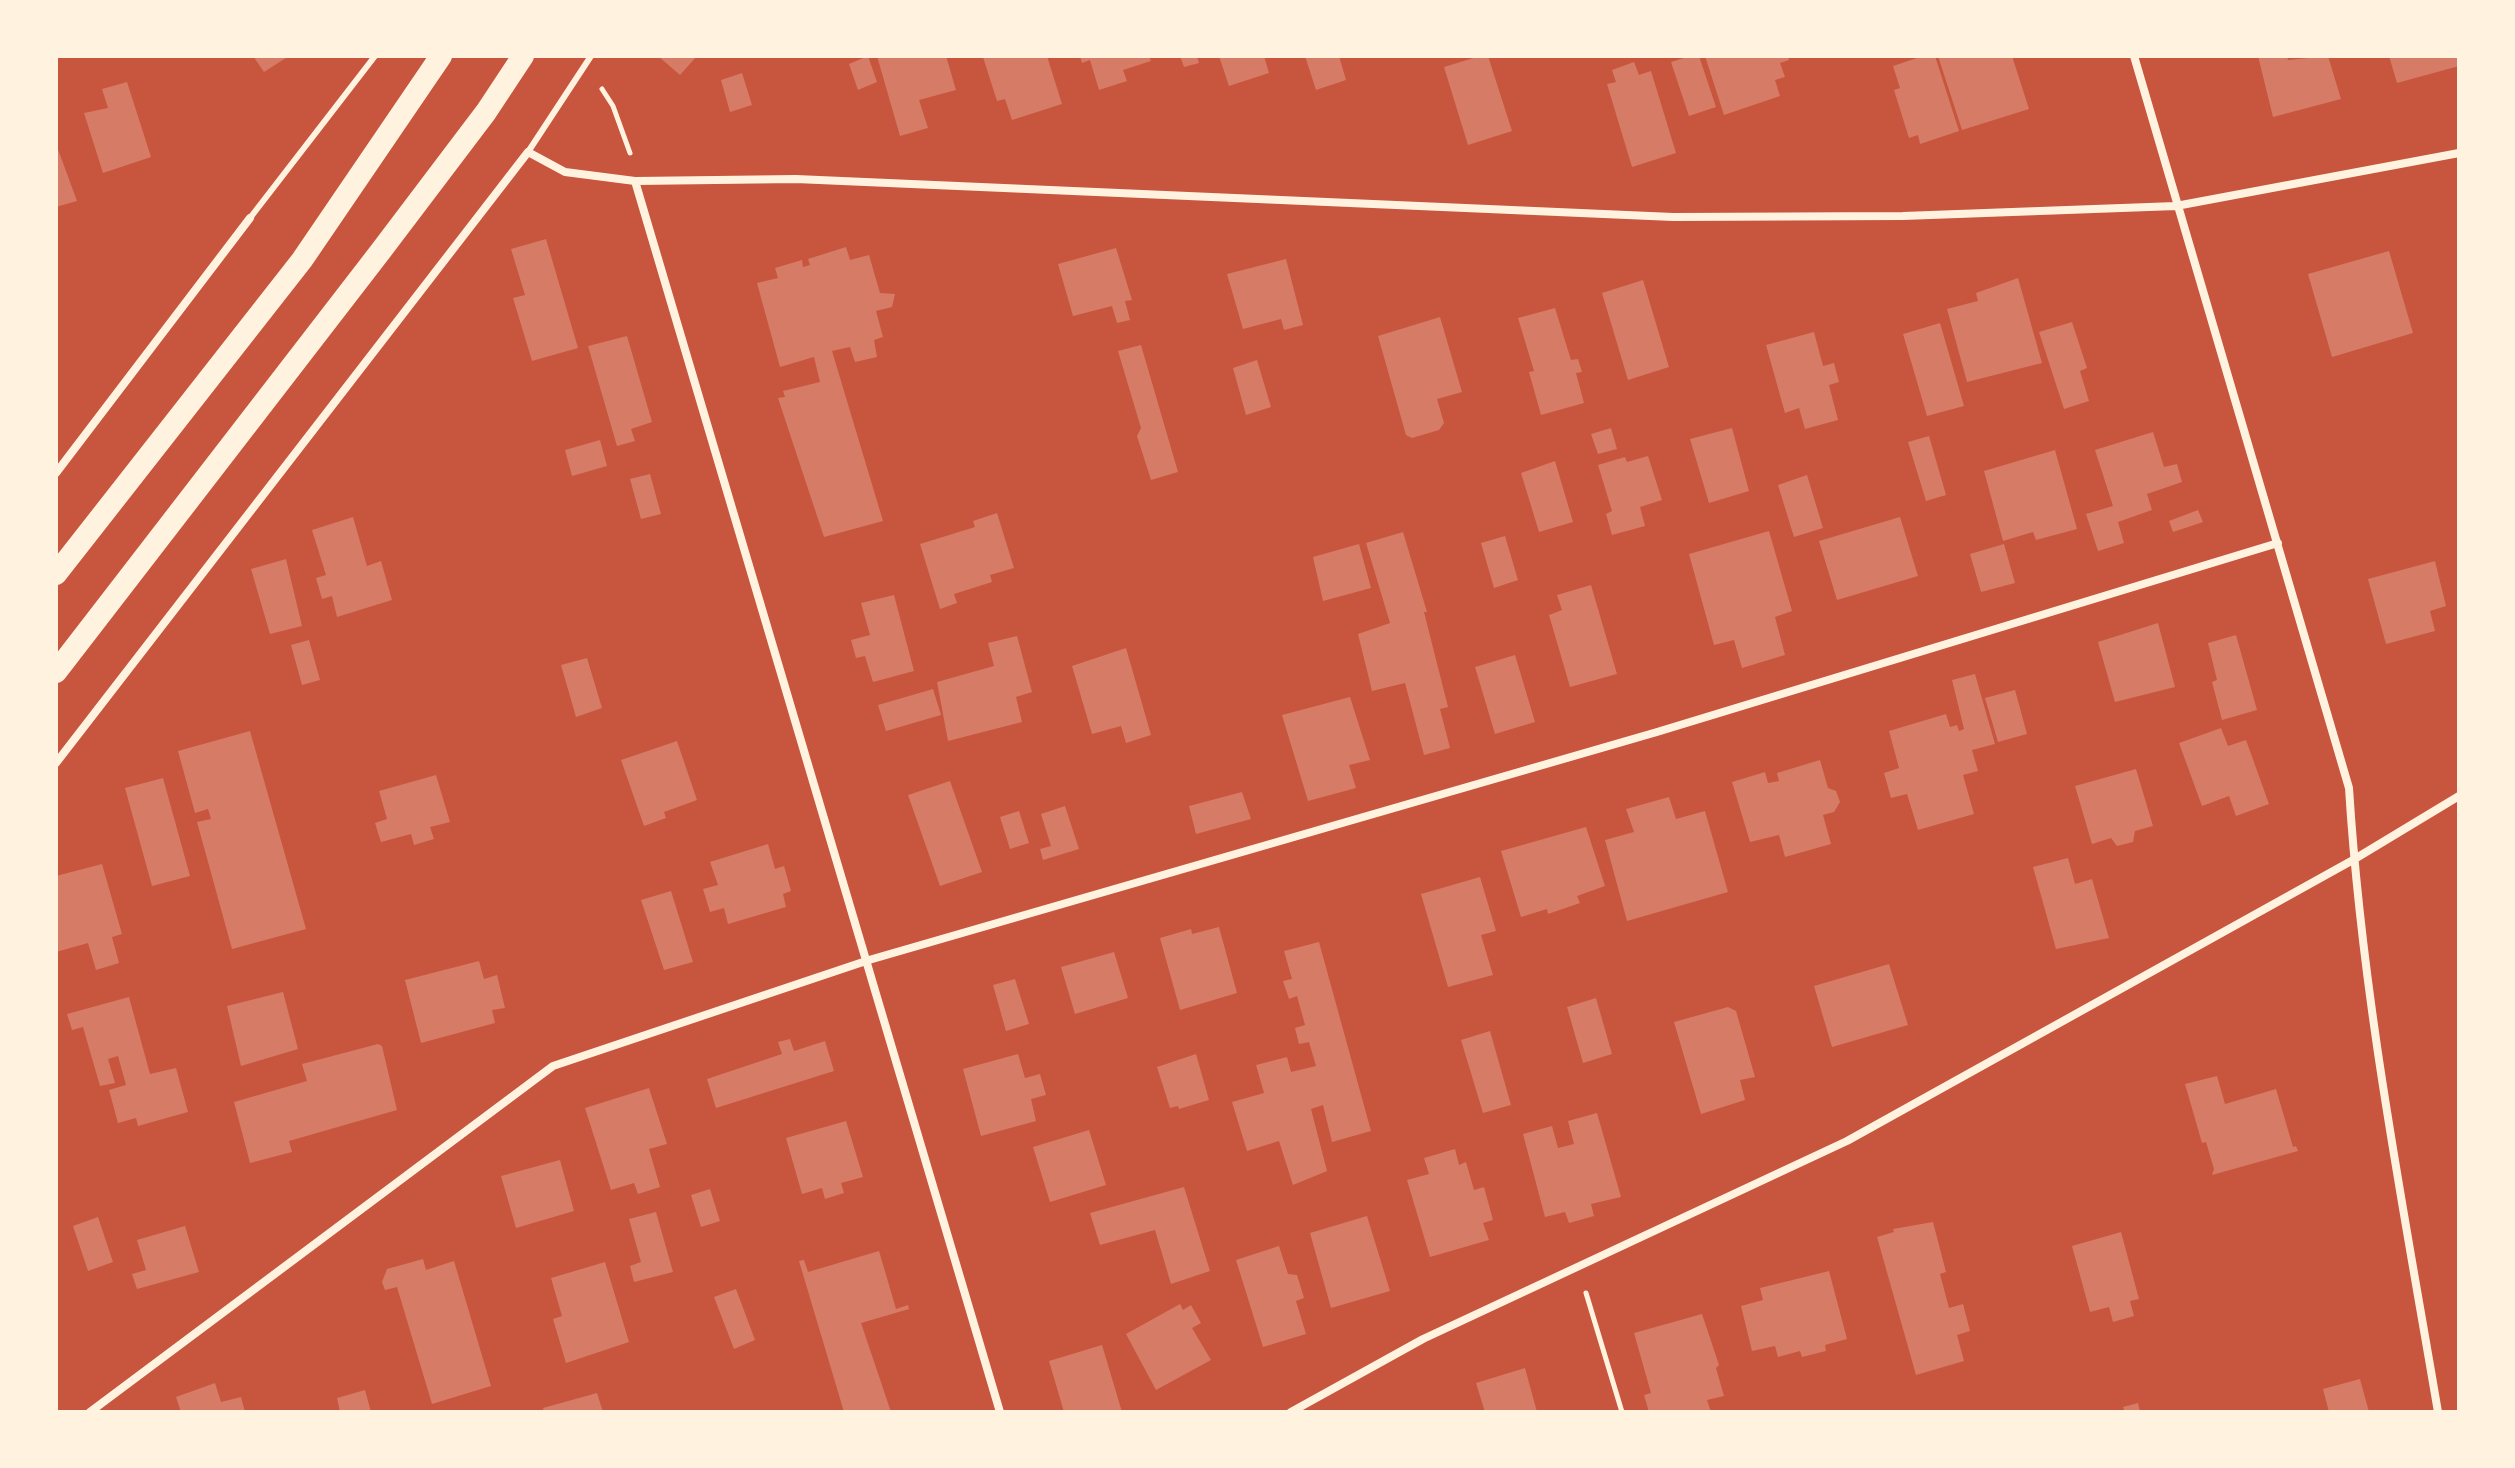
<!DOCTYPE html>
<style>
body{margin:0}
#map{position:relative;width:2515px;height:1468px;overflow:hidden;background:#c8553d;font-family:"Public Sans",sans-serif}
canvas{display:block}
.frame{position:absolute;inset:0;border:58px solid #fff3e0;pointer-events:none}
</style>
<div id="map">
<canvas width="2515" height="1468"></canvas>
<div class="frame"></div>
</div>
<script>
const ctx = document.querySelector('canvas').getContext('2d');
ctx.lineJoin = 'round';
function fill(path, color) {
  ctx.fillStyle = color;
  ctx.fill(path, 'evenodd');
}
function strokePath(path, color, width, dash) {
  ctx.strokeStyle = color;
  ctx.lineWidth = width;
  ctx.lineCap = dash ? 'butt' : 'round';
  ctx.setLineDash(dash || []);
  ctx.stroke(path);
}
const building = new Path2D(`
 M253,56h36l-25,16z
 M658,56h39l-17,19z
 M868,56l9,26 -19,8 -9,-26z
 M877,56h69l10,34 -37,10 9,28 -28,8z
 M1047,56l15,48 -50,16 -7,-21 -8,2 -14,-44z
 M1080,56h69l2,5 -28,9 4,11 -28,9 -9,-30 -8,3z
 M1180,56h17l2,7 -15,4z
 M1219,56h45l5,17 -40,13z
 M1305,56h34l7,24 -30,10z
 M1480,56h8l24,75 -44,14 -24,-78z
 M1690,56h9l17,51 -27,9 -18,-54z
 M1705,56h83l1,4 -9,3 5,14 -10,3 5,16 -56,19z
 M1923,56h12l24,75 -39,13 -2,-9 -9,3 -15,-48 6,-2 -7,-22z
 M1938,56h74l17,53 -67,21z
 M2258,56h29l1,4 40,-4 13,43 -68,18z
 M2389,56h70v10l-62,17z
 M1634,62l5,13 12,-4 25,82 -44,14 -25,-83 9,-2 -4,-12z
 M742,73l10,32 -22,7 -9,-32z
 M127,82l24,75 -48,16 -19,-60 24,-5 -6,-19z
 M56,144l21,57 -21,6z
 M546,239l32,109 -46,13 -19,-63 12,-3 -14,-46z
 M846,247l4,13 19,-5 11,38 15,1 -3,13 -16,4 7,26 -9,3 3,17 -22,5 -5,-15 -18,4 51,170 -59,16 -46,-139 7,-1 -2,-6 37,-9 -6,-25 -34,10 -23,-84 21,-5 -3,-10 27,-8 1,7 7,-2 -2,-6z
 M1116,248l16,52 -7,1 5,19 -13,3 -5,-17 -39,10 -15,-52z
 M2389,251l24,82 -81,24 -24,-83z
 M1286,259l17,66 -19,5 -3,-11 -38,10 -16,-55z
 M2018,278l24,85 -75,19 -20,-73 31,-8 -2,-8z
 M1643,280l26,87 -41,13 -26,-87z
 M1555,308l16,52 7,-1 4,13 -6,1 8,30 -43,12 -12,-43 5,-1 -16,-53z
 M1440,317l22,75 -25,7 7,24 -5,7 -27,8 -6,-3 -28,-99z
 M2072,322l15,46 -7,3 9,30 -25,8 -25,-77z
 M1940,323l24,83 -37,10 -24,-82z
 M1814,332l9,34 11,-3 5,19 -10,3 9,35 -33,9 -6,-21 -14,5 -19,-68z
 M627,336l25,86 -21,7 4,12 -18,5 -29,-100z
 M1141,345l37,127 -27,8 -14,-44 4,-8 -23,-77z
 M1257,360l14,47 -25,8 -13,-47z
 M1611,428l6,21 -19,5 -7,-20z
 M1732,428l17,63 -40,12 -19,-64z
 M2153,432l11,35 13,-3 5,18 -35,12 5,16 -34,12 6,21 -26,8 -12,-37 27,-8 -18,-56z
 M1929,436l17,59 -20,6 -18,-59z
 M600,440l7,26 -35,10 -7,-26z
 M2055,450l22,79 -41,11 -3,-8 -30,9 -19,-70z
 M1648,456l14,44 -22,7 5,19 -33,9 -6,-21 6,-3 -14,-46 27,-8 2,5z
 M1555,461l18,61 -34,10 -18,-59z
 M650,474l11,40 -20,5 -11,-40z
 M1807,475l16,53 -29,9 -16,-52z
 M2198,510l5,12 -30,10 -4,-11z
 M997,513l17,55 -24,7 2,7 -38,12 3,9 -17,6 -20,-65 55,-17 -2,-6z
 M353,517l14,49 14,-5 11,39 -55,17 -5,-21 -10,3 -6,-21 10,-3 -14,-45z
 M1900,517l18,59 -81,24 -18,-59z
 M1769,531l23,80 -17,6 10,38 -43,13 -8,-28 -20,5 -25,-91z
 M1403,532l24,80h-3l24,95 -8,2 10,39 -26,7 -19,-72 -33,8 -14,-57 32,-11 -24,-80z
 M1505,536l13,44 -24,8 -13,-45z
 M1359,544l12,44 -48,13 -10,-44z
 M2004,544l11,39 -34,9 -11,-38z
 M286,559l16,67 -32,8 -19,-65z
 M2435,561l11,45 -16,5 5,20 -49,13 -18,-65z
 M1591,585l26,89 -47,13 -21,-72 13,-5 -5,-15z
 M894,595l20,76 -41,11 -8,-26 -9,2 -5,-18 19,-5 -9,-32z
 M2158,623l17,64 -60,15 -17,-60z
 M2236,635l21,75 -35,10 -10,-38 5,-2 -9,-37z
 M1017,636l15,56 -16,5 6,25 -74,19 -11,-59 57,-16 -6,-23z
 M309,640l11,40 -18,5 -11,-40z
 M1126,648l25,87 -25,8 -5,-17 -29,8 -20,-68z
 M1515,655l20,67 -40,12 -20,-67z
 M587,658l15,50 -26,9 -15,-52z
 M1975,674l20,70 -23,6 6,21 -15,4 11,39 -56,16 -11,-36 -16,4 -7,-25 15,-5 -10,-37 57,-17 4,13 7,-2 2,6 5,-2 -12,-49z
 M933,689l8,26 -55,16 -8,-26z
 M2015,690l12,44 -29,8 -13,-44z
 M1350,697l20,63 -21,5 7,23 -48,13 -26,-86z
 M2221,728l7,18 18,-6 23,64 -33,12 -7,-20 -27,10 -23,-63z
 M250,731l56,198 -74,20 -35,-127 14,-3 -3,-10 -13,4 -17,-62z
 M677,741l20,59 -33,12 2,6 -22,8 -23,-66z
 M1820,760l8,28 8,3 4,11 -6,10 -11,3 8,29 -46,13 -6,-22 -29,7 -18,-60 33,-10 3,11 11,-2 -2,-8z
 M2136,769l17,57 -18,5 -2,11 -16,4 -6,-8 -19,6 -17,-58z
 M436,775l14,47 -20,5 4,12 -20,6 -3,-11 -30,8 -6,-19 12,-4 -8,-28z
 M163,778l27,98 -38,10 -27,-98z
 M950,781l32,91 -42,14 -32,-91z
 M1242,792l9,27 -55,15 -7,-28z
 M1669,797l7,22 29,-8 23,81 -101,29 -22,-81 29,-8 -8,-23z
 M1065,806l14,43 -36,11 -3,-11 11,-3 -10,-32z
 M1019,811l10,32 -19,6 -10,-32z
 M1586,827l19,59 -28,10 3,7 -32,11 -1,-5 -26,8 -20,-66z
 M768,844l7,25 9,-3 7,25 -8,3 3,13 -58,17 -4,-16 -14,4 -7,-23 15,-4 -8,-23z
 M2068,858l7,26 17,-5 17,59 -53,11 -23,-82z
 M102,864l20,70 -10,3 7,26 -23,7 -8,-27 -32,9v-76z
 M1480,877l16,54 -15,4 12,40 -45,12 -27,-93z
 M671,891l22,71 -29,8 -23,-70z
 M1219,927l18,66 -57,17 -20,-72 31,-9 1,5z
 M1319,942l52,189 -39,11 -9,-37 -12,4 16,62 -34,14 -14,-44 -32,10 -15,-49 32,-9 -8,-28 31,-8 4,15 25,-6 -7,-24 -10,2 -4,-16 10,-3 -8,-29 -8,3 -6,-18 9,-2 -8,-28z
 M1114,952l14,46 -53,16 -14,-47z
 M479,961l5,18 13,-4 8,33 -13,2 3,13 -74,20 -16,-63z
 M1889,964l19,61 -76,22 -18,-61z
 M1015,979l14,45 -23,7 -13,-46z
 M283,992l15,57 -57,17 -14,-60z
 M129,997l21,77 26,-6 12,44 -50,14 -2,-8 -18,5 -9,-33 17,-5 -8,-29 -10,3 7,24 -15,3 -17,-59 -11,3 -5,-16z
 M1596,998l16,56 -29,9 -16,-56z
 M1728,1007l8,4 19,66 -15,3 5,20 -44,14 -27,-92z
 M1490,1031l21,74 -28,8 -22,-73z
 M790,1039l4,12 31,-10 9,30 -118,37 -9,-29 75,-25 -4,-12z
 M378,1044l4,2 15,64 -108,31 3,11 -42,11 -16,-61 73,-21 -5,-17z
 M1018,1054l7,24 15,-4 6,21 -15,4 5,22 -55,15 -18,-67z
 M1196,1054l13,46 -30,9 -1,-3 -8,2 -13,-41z
 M2217,1076l8,28 51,-15 17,58 3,-1 2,5 -86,24 2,-6 -8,-27 -4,1 -17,-59z
 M649,1088l18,56 -18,5 11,38 -22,7 -4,-11 -23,7 -26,-82z
 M1597,1113l24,84 -30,7 3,12 -25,7 -4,-11 -20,5 -22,-83 29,-8 6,22 16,-4 -6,-23z
 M846,1121l17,56 -22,6 3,10 -19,6 -3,-11 -20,6 -16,-56z
 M1089,1130l17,55 -56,17 -17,-55z
 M1455,1149l4,16 7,-3 8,28 10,-3 9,33 -10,3 6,17 -59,17 -23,-77 22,-6 -5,-16z
 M560,1160l14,51 -58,17 -15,-52z
 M1184,1187l26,84 -39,13 -16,-54 -55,15 -10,-32z
 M710,1189l10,32 -19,6 -10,-32z
 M656,1212l17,60 -39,10 -4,-16 11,-4 -12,-43z
 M1367,1216l23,75 -59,17 -21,-75z
 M98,1217l15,45 -25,9 -15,-45z
 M1933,1222l13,50 -6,2 9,34 14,-4 7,27 -13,4 7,26 -48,14 -39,-138 17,-5 -1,-3z
 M185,1226l14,46 -62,17 -5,-15 14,-4 -9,-30z
 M2121,1232l18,67 -9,2 4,15 -21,6 -4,-15 -19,5 -18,-66z
 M1279,1246l9,28 9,1 7,23 -8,3 10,33 -43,13 -27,-87z
 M879,1251l17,58 12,-4 1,4 -48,14 30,89h-47l-45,-151 5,-1 4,12z
 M423,1259l3,11 28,-9 37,125 -59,18 -35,-117 -12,3 -3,-8 5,-13z
 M605,1262l24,80 -63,21 -13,-44 9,-3 -11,-38z
 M1829,1271l18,68 -22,6 1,6 -24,6 -2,-6 -22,6 -3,-11 -23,5 -11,-45 22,-6 -3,-12z
 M736,1289l19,51 -21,9 -20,-52z
 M1180,1304l3,6 8,-5 10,18 -9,5 19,32 -55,30 -30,-56z
 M1702,1314l17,51 -3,3 8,28 -17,4 4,12h-62l-5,-17 7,-2 -17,-60z
 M1102,1345l20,67h-58l-15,-51z
 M1525,1368l12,44h-52l-9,-29z
 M2360,1379l9,33h-40l-6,-23z
 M215,1383l6,19 20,-5 4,15h-64l-5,-15z
 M365,1390l6,22h-31l-3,-14z
 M597,1393l6,19h-59l-1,-4z
 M2138,1403l2,9h-15l-2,-5z`);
const path = new Path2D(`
 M602,89l11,17 17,47
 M1586,1293l36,119`);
const service = new Path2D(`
 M528,152l63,-96
 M250,218l125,-162`);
const minor = new Path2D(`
 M2134,56l215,732c13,209 54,417 89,624
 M635,181l365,1231
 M56,473l194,-255
 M56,763l472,-611 37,20 70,9 161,-2 877,38 230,-1 273,-10 283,-53
 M90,1412l463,-346 316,-106 788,-228 621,-189
 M1291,1412l132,-73 424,-198 506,-281 106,-64`);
const trunk = new Path2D(`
 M56,574l246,-314 139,-204
 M56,672l324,-420 106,-140 37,-56`);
fill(building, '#d67c66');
strokePath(path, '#fff3e0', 5);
strokePath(service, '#fff3e0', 6);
strokePath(minor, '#fff3e0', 8);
strokePath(trunk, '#fff3e0', 22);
</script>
